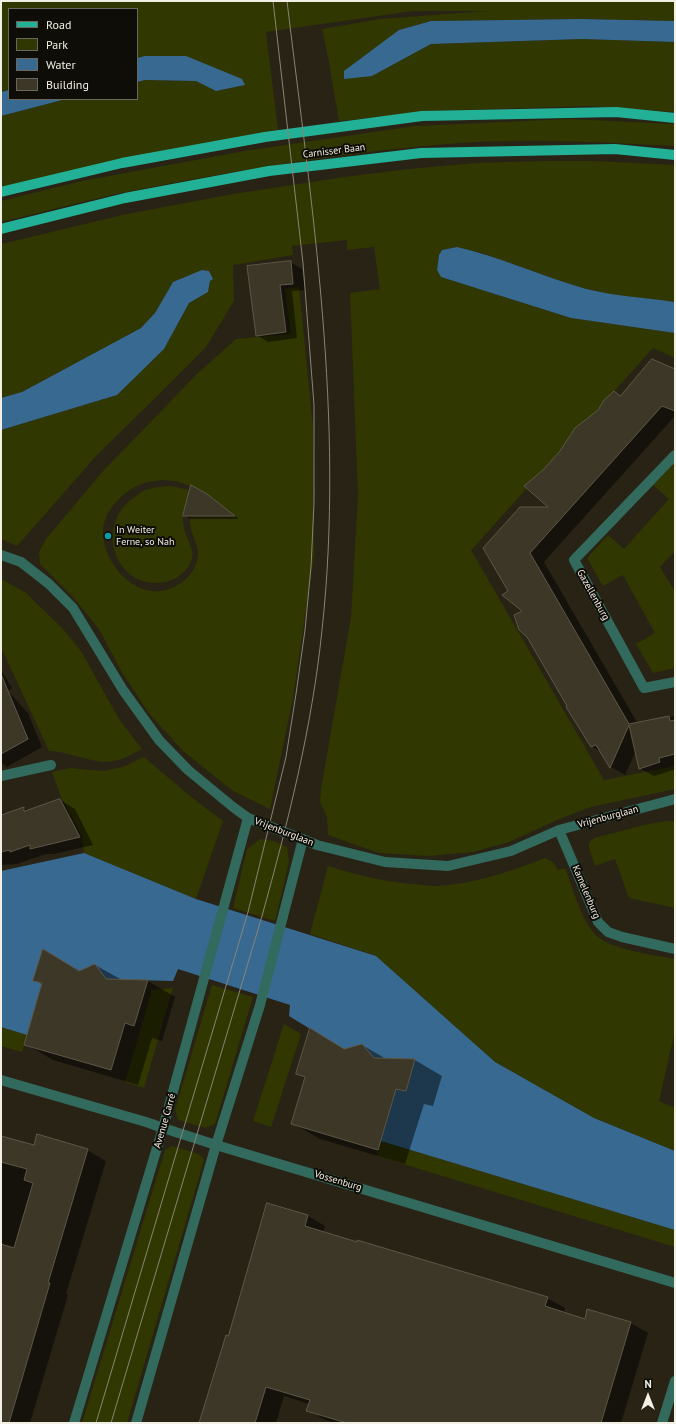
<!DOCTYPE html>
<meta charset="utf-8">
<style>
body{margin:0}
#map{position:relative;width:676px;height:1424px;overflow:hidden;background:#292315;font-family:"PT Sans",sans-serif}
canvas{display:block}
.frame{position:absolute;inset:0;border:2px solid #f2efe5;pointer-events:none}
.legend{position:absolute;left:8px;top:8px;width:130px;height:92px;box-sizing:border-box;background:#0f0d07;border:1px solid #6a6760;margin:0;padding:5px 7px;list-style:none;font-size:12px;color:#f2efe5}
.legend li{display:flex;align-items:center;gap:8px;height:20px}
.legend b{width:20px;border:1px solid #6a6760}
.north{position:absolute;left:628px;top:1376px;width:40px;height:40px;-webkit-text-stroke:3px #0f0d07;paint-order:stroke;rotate:0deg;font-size:11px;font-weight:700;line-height:16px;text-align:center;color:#f2efe5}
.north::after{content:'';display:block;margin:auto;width:14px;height:18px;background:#f2efe5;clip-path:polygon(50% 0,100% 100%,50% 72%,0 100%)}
</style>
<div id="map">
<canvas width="676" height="1424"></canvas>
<div class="frame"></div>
<ul class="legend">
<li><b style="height:5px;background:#22b196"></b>Road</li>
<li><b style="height:11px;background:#313700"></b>Park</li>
<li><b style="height:11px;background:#386a91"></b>Water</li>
<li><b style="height:11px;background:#3d3728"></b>Building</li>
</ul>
<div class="north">N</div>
</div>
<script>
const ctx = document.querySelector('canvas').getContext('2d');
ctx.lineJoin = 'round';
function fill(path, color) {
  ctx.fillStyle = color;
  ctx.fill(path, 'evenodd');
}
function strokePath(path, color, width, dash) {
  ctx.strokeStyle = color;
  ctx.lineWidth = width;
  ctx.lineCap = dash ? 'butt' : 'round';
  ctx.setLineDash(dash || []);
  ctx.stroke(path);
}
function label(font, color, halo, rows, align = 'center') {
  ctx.font = font + ' "PT Sans",sans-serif';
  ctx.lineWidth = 4;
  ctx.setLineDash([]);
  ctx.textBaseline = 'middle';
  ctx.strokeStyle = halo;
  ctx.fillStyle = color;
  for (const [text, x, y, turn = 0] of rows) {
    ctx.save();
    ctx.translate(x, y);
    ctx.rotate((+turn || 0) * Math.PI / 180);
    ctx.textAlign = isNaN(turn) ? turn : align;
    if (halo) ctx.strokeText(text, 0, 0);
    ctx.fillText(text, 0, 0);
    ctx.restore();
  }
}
const green = new Path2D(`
 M1,1h674v20l-94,-2 -150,2 -32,9 -27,46 59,-32 151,-5 93,3v70l-86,-6 -156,5 -94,10 -10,-59 -7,-33 58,-10 108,-8h-75l-147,21 12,98 -277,60v-74l65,-17h71v-17l8,-2 51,1 20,10 29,-6 -100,-29 -8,2v-49h-128v81l-8,2z
 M569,119l106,5v22c-72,-4 -144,-8 -216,-3 -106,8 -213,26 -318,46 -47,9 -93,22 -140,33v-21l81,-20 162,-30 170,-25z
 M541,161h53l81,4v137l-61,-7 -40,-9 -92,-33 -25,-6 -15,3 -3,5 -2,15 4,7 130,41 104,15v25l-22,-10 -179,199 -3,3 133,230 71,-14v23l-84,18 -34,13 -48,22 -36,10 -45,4 -49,-3 -51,-18 -1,-18 -7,-15 1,-13 30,-172 7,-121 -8,-203 30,-4 -6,-42 -27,3v-10l-55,6 1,9 -60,10 1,36 -28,46 -60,60 -49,48 -80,91 -16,-7v-109l116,-35 47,-46 25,-46 19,-11 2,-11 -37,1 -18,31 -14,15 -119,64 -21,6v-154l126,-30 106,-20 111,-17 65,-8 66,-6z
 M299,287l14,140 1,128 -21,143 -23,111 -37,-18 -50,-40 -35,-39 -25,-38 -24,-45 -26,-32 -33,-33 -1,-12 7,-13 58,-69 94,-97 38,-34 55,-5 -6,-45zM162,480l13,1 21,7c-1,8 -2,16 -4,24 -1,3 -2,5 -2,8 0,17 13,27 6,44 -3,9 -11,17 -20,22 -34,19 -71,-17 -73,-52 -1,-23 21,-44 41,-51 6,-2 12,-2 18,-3z
 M675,462v89l-15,16 15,25v76l-22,5 -17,-29 19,-11 -32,-58 -20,11 -16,-28 21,-23 16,14 45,-50 -16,-14z
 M171,486l18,4 23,11 -28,12c-5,20 12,33 8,46 -3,10 -13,19 -23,22 -48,14 -78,-50 -37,-82 3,-2 6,-5 9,-7 10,-5 20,-5 30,-6z
 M1,579l24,13 38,37 18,22 38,68 23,30c-23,13 -34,16 -59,9 -12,-3 -22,-7 -34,-7l-48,-104z
 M144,757l46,39 33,25 -27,78 -112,-46 -2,-17 -21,-39 -9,-25 18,-4 33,3 20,-4z
 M668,821h7v87l-46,-10 -14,-39 -20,7 -6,-18v-5l5,-5 54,-14z
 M260,839l14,2 13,6 2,15 -14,59 -42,-13 14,-59z
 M545,858l8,4 5,8 7,-2c7,18 18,58 33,69 16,13 56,18 77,22v72l-16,70 16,7v43l-81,-33 -99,-56 -119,-106 -66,-22 18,-68c29,9 53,15 83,18 8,0 17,2 25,2 38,-2 73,-14 109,-28z
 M212,985l41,12 -38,127 -10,4 -27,-8 -3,-10z
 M173,988l-29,100 -19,-6 27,-92z
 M284,1024l17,10 -30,93 -18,-6z
 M1,1027l26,8 -5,17 -21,-6z
 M381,1141l294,89v17l-298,-91z
 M172,1146l27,8 5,6 -77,263h-45l83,-273z`);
const water = new Path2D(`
 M581,19l94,2v21l-93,-3 -151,5 -59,32 -28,3v-8l55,-41 32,-9z
 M145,56h41l56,23 3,6 -29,6 -20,-10 -51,-1 -8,2v-24z
 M9,90v9h57l-65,17v-24z
 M457,247c40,9 77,26 116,38 33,11 68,12 102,17v31l-104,-15 -130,-41 -4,-7 2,-15 3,-5z
 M202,270l7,1 4,8 -3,2 -2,11 -19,11 -25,46 -47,46 -116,35v-32l21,-6 119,-64 14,-15 18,-31z
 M84,853l112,46 180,57 119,106 99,56 81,33v79l-294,-89 15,-52 10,2 9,-32 -48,-1c-1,-6 0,-12 -7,-13l-9,9 -62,-38 1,-11 -112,-36 -5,12 -73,-2c-1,-7 0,-12 -7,-14l-3,1 -6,8 -41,-25 -10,31 9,3 -15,52 -26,-8v-156z`);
const shadow = new Path2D(`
 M290,262l12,7 3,21 -13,1 5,47 -29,4 -11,-7z
 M675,370v46l-131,146 94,162 37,-8v55l-2,-1 -19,6 -15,-8 -3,-17 -11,24 -14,-8 -9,-15 -10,-5 -65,-111 -4,-25 -14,-20 42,-83 -7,-37 70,-78 7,3z
 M212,499l27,20h-49l-6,-4z
 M1,670l11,18 -4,3 20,22 14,34 -35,20 -6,-4z
 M60,800l15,9 18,36 -39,9h-8l-29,10 -16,1v-54l5,3 18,-6 5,3z
 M43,950l37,21 15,-6 27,15 26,1 27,16 -13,44 -10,-3 -14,47 -85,-25 -27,-16 17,-59 -9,-5z
 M362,1045l26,15h27l27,16 -9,30 -9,-2 -19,60 -85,-25 -28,-16 14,-44 -9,-5 47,-24z
 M1,1137l34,9 52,4 19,11 -40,133 2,1 -38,128h-29z
 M308,1216l17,10 -2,7 224,65 18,10 -1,5 21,7 46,3 17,10 -27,90h-286l-10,-3 -17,-10 1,-6 -25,-8 -8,27h-76l28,-86z`);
const building = new Path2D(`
 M291,261l2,23 -13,1 6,47 -30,4 -9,-70z
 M652,359l23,10v42l-13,-5 -132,147 99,171 40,-8 1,5 5,-1v34l-16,4 1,4 -21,7 -10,-44 -19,43 -14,-23 -5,2 -25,-40 1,-1 -40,-69 -8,-7 -5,-15 8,-4 -20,-16 6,-4 -25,-43 37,-41h28l-24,-21 19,-16 17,-19 15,-23 23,-18 6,-10 10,-9 6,5z
 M191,485l16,9 28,22h-52z
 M1,674l27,65 -27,15z
 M60,799l20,38 -50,12v-4l-20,7v-2l-9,2v-37l23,-8v4z
 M43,949l36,22 16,-7 11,15 42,1 -14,46 -9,-3 -14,47 -87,-25 18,-62 -9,-2z
 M310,1028l34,21 18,-5 12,14 41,1 -9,32 -10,-2 -18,61 -87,-26 14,-47 -9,-3z
 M37,1134l51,15 -40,134h2l-41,140h-8v-179l13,4 19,-65 -9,-3 3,-11 -26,-7v-26l33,9z
 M267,1203l41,12 -3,11 52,16v-2l191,57 -3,9 40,13 2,-10 44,13 -30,101h-254l-41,-12 4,-11 -44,-13 -11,36h-56l27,-88 2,1z`);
const minor = new Path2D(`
 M675,455l-101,105 70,128 31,-6
 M1,555l20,7 28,22 24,24 50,82 36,50 29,30 45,37 15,11 69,27 68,17 63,4 63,-15 48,-21 116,-31
 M1,776l50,-11
 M559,830l39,92 10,10 14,5 53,12
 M1,1080l145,42 17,6 53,17 459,138
 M74,1423l89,-295 85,-310
 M136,1423l80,-278 44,-140 43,-166
 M662,1423l13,-42`);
const major = new Path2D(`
 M1,192l121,-29 143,-26 157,-21 194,-4 59,6
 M1,229l124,-31 144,-27 152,-18 194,-4 60,6`);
const tram = new Path2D(`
 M96,1423l152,-511 38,-155 10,-63 9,-64 6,-63 3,-64v-98l-11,-142 -30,-262
 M111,1423l151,-507c26,-94 50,-188 60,-286 23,-211 -10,-420 -35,-629`);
const markers = [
 [108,536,4,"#0f9aa8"]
];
const streetNames = [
 ["Carnisser Baan",334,151,-7],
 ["Gazellenburg",593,595,61],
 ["Vrijenburglaan",608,817,-15],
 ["Vrijenburglaan",284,832,21],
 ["Kamelenburg",586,892,67],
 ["Avenue Carré",165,1121,-74],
 ["Vossenburg",338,1181,17]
];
const poiNames = [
 ["In Weiter",116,530],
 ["Ferne, so Nah",116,542]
];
fill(green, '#313700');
fill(water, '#386a91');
fill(shadow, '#0007');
fill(building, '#3d3728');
strokePath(building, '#5d5747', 1);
strokePath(minor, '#326a5d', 10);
strokePath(major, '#22b196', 10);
strokePath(tram, '#898478', 1);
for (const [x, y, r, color] of markers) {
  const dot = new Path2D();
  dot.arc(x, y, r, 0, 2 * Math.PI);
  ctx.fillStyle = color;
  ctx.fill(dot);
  strokePath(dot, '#0f0d07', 1.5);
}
label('10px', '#f2efe5', '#0f0d07', streetNames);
label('10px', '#f2efe5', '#0f0d07', poiNames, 'left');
</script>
